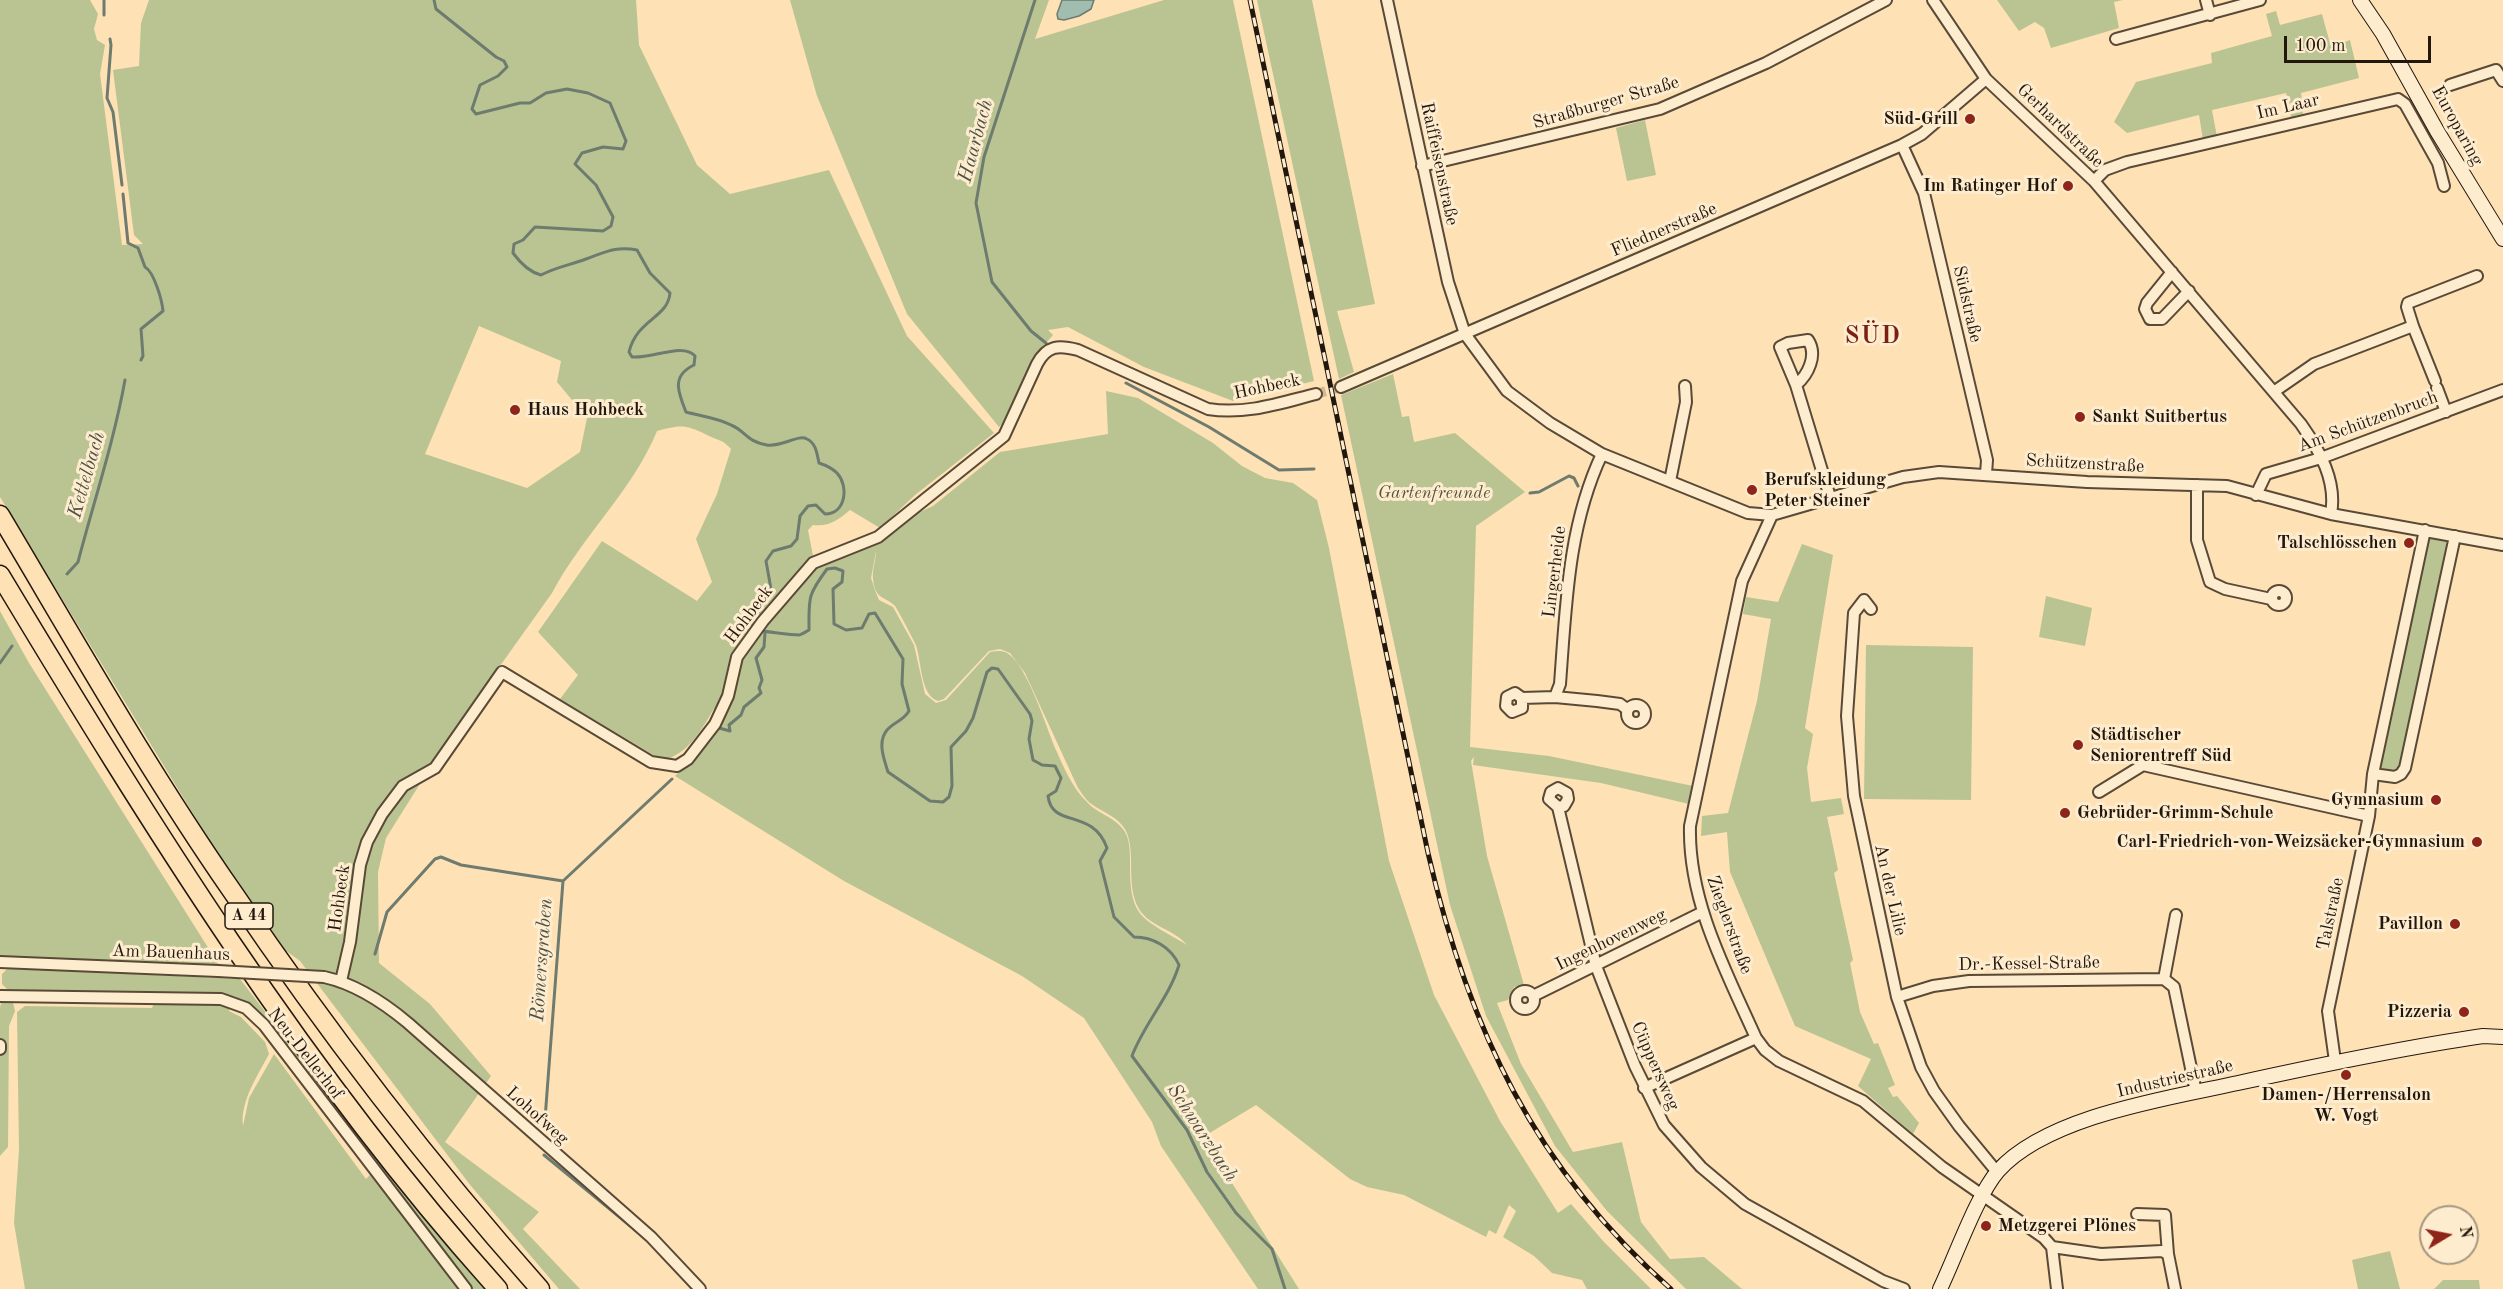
<!DOCTYPE html>
<meta charset="utf-8">
<style>
body{margin:0}
#map{position:relative;width:2503px;height:1289px;overflow:hidden;background:#fee1b5;font-family:"Old Standard TT",serif}
canvas{display:block}
.north{position:absolute;left:2419px;top:1205px;width:60px;height:60px;box-sizing:border-box;background:#feeccf;border:2px solid #a69781;border-radius:50%;rotate:80deg;font-size:16px;font-weight:700;line-height:24px;text-align:center;color:#22170d}
.north::after{content:'';display:block;margin:auto;width:21px;height:27px;background:#8f2418;clip-path:polygon(50% 0,100% 100%,50% 72%,0 100%)}
.scale{position:absolute;left:2284px;top:36px;width:147px;height:27px;box-sizing:border-box;border:3px solid #22170d;border-top:0;padding-left:8px;font-size:18px;line-height:21px;white-space:nowrap;color:#22170d;-webkit-text-stroke:4px #feeccf;paint-order:stroke}
</style>
<div id="map">
<canvas width="2503" height="1289"></canvas>
<div class="north">N</div>
<div class="scale">100 m</div>
</div>
<script>
const ctx = document.querySelector('canvas').getContext('2d');
ctx.lineJoin = 'round';
function fill(path, color) {
  ctx.fillStyle = color;
  ctx.fill(path, 'evenodd');
}
function strokePath(path, color, width, dash) {
  ctx.strokeStyle = color;
  ctx.lineWidth = width;
  ctx.lineCap = dash ? 'butt' : 'round';
  ctx.setLineDash(dash || []);
  ctx.stroke(path);
}
function label(font, color, halo, rows, align = 'center') {
  ctx.font = font + ' "Old Standard TT",serif';
  ctx.lineWidth = 6;
  ctx.setLineDash([]);
  ctx.textBaseline = 'middle';
  ctx.strokeStyle = halo;
  ctx.fillStyle = color;
  for (const [text, x, y, turn = 0] of rows) {
    ctx.save();
    ctx.translate(x, y);
    ctx.rotate((+turn || 0) * Math.PI / 180);
    ctx.textAlign = isNaN(turn) ? turn : align;
    if (halo) ctx.strokeText(text, 0, 0);
    ctx.fillText(text, 0, 0);
    ctx.restore();
  }
}
const green = new Path2D(`
 M0,0h90l8,14 -4,15 3,11 8,5 -5,29 22,171 21,-1 -9,-9 -21,-165 26,-4 2,-43 8,-23h487l3,45 58,120 33,29 99,-24 78,166 87,97 -79,62 -35,33 -30,-18c-12,10 -21,17 -37,15l-5,5 5,26c12,0 20,-9 32,-10l88,-40 67,-54 108,-18 -2,-43 32,7 75,45 29,23 23,12 28,5 24,17 12,48 60,313 45,134 66,126 58,92 13,-9 33,38 47,47h-64l-5,-9 -30,-7 -18,-17 -31,-19 13,-26 -7,-6 -13,29 -7,-4 -3,7 -82,-42 -37,-8 -17,-8 -94,-74 -53,32 96,152h-41l-97,-143 -9,-24 -68,-104 -62,-42 -178,-95 -169,-105 35,-40 5,-29c-12,20 -27,49 -53,53l-102,-61 18,-24 -40,-43 64,-91 95,60 15,-19 -16,-43 21,-45 14,-45c-10,-11 -13,-8 -24,-14 -23,-11 -26,-10 -50,-4 -24,59 -75,105 -105,162l-102,143 -19,32 -36,16 28,-5 -37,59 -8,34 1,91 51,41 61,72 -46,66 94,70 -16,17 57,60h-21l-88,-103 -171,-225 -15,-11 -79,-115 -206,-338zM479,326l82,35 -4,21 30,36 -7,34 -53,36 -102,-34zM876,551c0,9 -4,19 -3,28 2,21 12,17 22,27 3,4 17,31 20,37 7,15 4,52 23,58l6,-2 45,-48 11,-2 10,4 15,20 53,115c4,5 7,11 12,15 13,10 33,15 38,33 7,24 -2,50 11,73 11,18 35,20 48,36 -14,-9 -40,-21 -48,-33 -16,-25 -3,-61 -14,-80 -9,-15 -28,-18 -39,-31 -13,-12 -23,-35 -30,-51 -9,-21 -29,-86 -49,-97 -6,-3 -11,-2 -17,-1l-44,48 -10,3 -11,-9 -11,-49 -21,-38 -14,-7 -3,-7 -5,-15z
 M790,0h259l-14,39 129,-39h69l81,381 -81,20 -89,-34 -76,-40 -20,3 5,5 -15,17 -29,65 -10,10 -92,-113 -90,-218z
 M1257,0h55l63,304 -38,7 17,61 -15,7z
 M1997,0h126l-9,2 5,26 -68,20 -7,-20 -9,-6 -16,9z
 M2276,11l4,14 42,-11 9,33 19,-7 9,38 -58,15 2,21 -12,3 -5,-24 -74,17 5,27 -14,3 -4,-25 -72,18 -13,-11 22,-40 76,-19 -1,-10 61,-17 -6,-22z
 M1645,120l11,55 -29,6 -11,-53z
 M1393,374l9,43 7,-1 5,26 41,-9 70,59 -49,34 -6,221 79,9 144,30 -4,18 -88,-21 -128,-18 1,-8 -3,4 16,95 37,129 -10,2 -6,13 -11,3 24,61 52,88 49,-10 19,80 29,37 34,-2 38,32h-56l-79,-78 -52,-65 -69,-130 -36,-111 -109,-510z
 M2426,533l29,5 -54,236h-27z
 M1802,544l31,11 -28,173 8,6 -6,34 4,34 30,-4 3,16 -17,3 11,53 -4,3 19,87 -3,3 10,49 14,32 4,-1 17,42 -7,3 5,9 4,-1 22,27 -6,11 -55,-48 13,-27 -76,-33 -65,-154 -3,-40 -26,4 1,-20 26,-3 29,-112 14,-82 -28,-5 3,-17 32,5z
 M2046,596l46,12 -7,38 -46,-9z
 M0,611l29,52 190,302 -219,-7z
 M1866,645l107,2 -2,153 -107,-1z
 M8,968l232,11 161,210 84,100h-15l-223,-286 -237,-11 -8,-8v-10z
 M155,1001l76,3 -2,7 12,6 24,25 4,12c-11,21 -29,47 -26,72l6,-28 25,-44 92,125 4,-4 91,114h-436l-11,-66 5,-73 -2,-138 8,-6 127,2z
 M5,1002l8,1 2,8 -6,15 -1,121 -8,9v-148l1,-5z
 M2390,1251l10,38h-42l-6,-29z
 M2443,1280h36l1,9h-46z`);
const water = new Path2D(`
 M1062,0h32l-3,9 -12,7 -15,4 -6,-1 -1,-5z`);
const stream = new Path2D(`
 M434,0l2,9 60,48 8,4 3,6 -9,9 -18,9 -8,24 4,5 44,-11h10l16,-10 21,-4 21,4 22,10 16,38 -3,8 -20,-2 -21,6 -7,11 21,21 17,32 -2,9 -8,5 -68,-4 -12,13 -9,4 -1,9c8,11 16,19 28,22 15,-8 29,-10 45,-16 20,-7 30,-13 51,-9l13,23 20,20c-2,25 -33,26 -41,59l3,5c20,2 51,-15 63,-1l-1,9c-23,11 -16,27 -8,47 15,4 32,6 45,13 15,6 14,16 36,20 16,2 31,-11 40,-6 9,4 10,15 12,24 6,2 13,5 18,10 12,13 9,41 -12,41l-9,-9 -8,1 -8,10 -3,23 -6,7 -18,5 -7,10 5,28 -20,23 2,17c5,2 40,6 46,6 2,0 8,-4 10,-5 0,-32 -2,-34 18,-61l8,-1 8,3 -1,11 -9,7 1,35 12,6 16,-2 7,-14 6,-1 28,46 -1,25 7,27c-6,10 -15,11 -22,19 -10,12 -3,29 1,42l42,29 13,1 6,-5 3,-11 -1,-39 15,-16 7,-13 14,-46 5,-4 6,1 32,45 2,7 -3,18 4,21 9,5 13,1 6,12 -5,13 -8,5c4,33 44,11 59,52l-7,13 14,56 20,20c19,0 37,10 45,28 -10,33 -35,59 -47,91l55,74 20,42 29,41 36,36 13,40
 M1035,0l-51,157 -8,46 16,79 39,49 15,12
 M104,15v-15
 M110,39l1,6 -4,53 6,14 9,73
 M123,194l5,49 10,5 7,19c9,5 17,33 18,44l-22,18 2,27 -2,4
 M1126,383l83,44 70,43 35,-1
 M1530,493l9,-1 30,-16 5,2 4,8
 M67,574l11,-12c16,-61 36,-121 47,-182
 M0,663l12,-17
 M719,728l11,3 -1,-6 12,-10 3,-8 17,-14 -2,-5 3,-8 -6,-22 8,-11 1,-14
 M375,954l12,-42 48,-53 6,-2 20,8 102,16
 M545,1119l18,-238 109,-102
 M544,1155l101,83`);
const streetTunnel = new Path2D(`
 M1316,394l25,-7`);
const street = new Path2D(`
 M1387,0l61,282 17,52 42,57 43,32 52,31 146,59 24,2 131,-38 36,-5 148,10 140,4 104,28 172,31
 M1933,0l53,79 108,102 207,243c19,27 36,57 30,90
 M2206,0l4,15
 M2116,39l144,-39
 M2450,85l46,-15 7,11
 M1902,145l22,48 63,267 -1,14
 M1422,166l238,-57 106,-46 120,-63
 M2094,181l11,-11 22,-8 271,-63 7,5 33,59 6,23
 M2172,272l-25,31 -2,6 5,10h12l27,-28
 M2413,326l-6,-19 1,-4 69,-27
 M1796,385c12,-10 22,-30 12,-45l-20,3 -8,4 16,38 34,112
 M1341,387l561,-242 20,-11 64,-55
 M2437,388l9,24
 M2275,391l39,-27 99,-38 22,55
 M1670,481l16,-79 -1,-16
 M2197,485v55l13,42 15,7 46,10
 M2256,495l10,-21 55,-16 182,-68
 M1772,515l-30,66 -52,245c-2,75 36,145 66,212l9,12 14,11 84,40 79,66 102,71 8,9 5,42
 M2272 598a7 7 0 1 1 14 0a7 7 0 1 1-14 0Z
 M1871,609l-7,-9 -10,13 -7,103 7,80 43,201 24,70 13,24 25,35 38,46
 M1555,697l5,-13c6,-79 8,-158 42,-230
 M1522,698v10l-10,4 -6,-6 1,-9 8,-4 7,5 33,-1 42,4 23,3 8,6
 M1627 714a9 9 0 1 1 18 0a9 9 0 1 1-18 0Z
 M2373,774l22,3 6,-3 4,-6 50,-232
 M2099,792l44,-27 226,51
 M1558,807l6,-1 4,-7 -1,-6 -9,-5 -7,4 -2,7 9,8 38,159 39,100 29,59 37,42 44,37 138,77 21,8
 M0,962l218,9
 M324,977c32,7 59,25 84,46l243,214 49,52
 M2164,979l12,-64
 M341,981l9,-39 10,-77 7,-23 15,-28 21,-28 32,-18 67,-96 149,90 26,4 11,-7 27,-35 13,-28 9,-39 26,-36 50,-58 65,-26 126,-101 33,-72c10,-19 22,-19 41,-14l130,59c38,6 72,-6 108,-15
 M1516 1000a9 9 0 1 1 18 0a9 9 0 1 1-18 0Z
 M0,996l221,3 25,9 18,17 202,264
 M1533,996l170,-84
 M1897,997l36,-11 36,-5 195,-2 10,8 22,105
 M0,1045v4
 M2335,1061l-7,-50 41,-195 4,-42 52,-244
 M1644,1088l112,-50
 M2137,1214l28,1 3,39
 M2052,1247l49,7 61,-3 6,3 7,35`);
const secondary = new Path2D(`
 M2360,0l23,34 54,97 66,108
 M1940,1289c15,-31 37,-94 58,-118 49,-55 171,-73 240,-88 82,-18 163,-35 245,-47l20,1`);
const highway = new Path2D(`
 M0,515c75,126 148,255 232,376 94,139 196,272 308,398
 M0,575c150,249 303,497 498,714`);
const rail = new Path2D(`
 M1250,0l178,853c40,174 107,316 243,436`);
const streetBridge = new Path2D(`
 M218,971l106,6`);
const markers = [
 [1970,119,6,"#8f2418"],
 [2068,186,6,"#8f2418"],
 [515,410,6,"#8f2418"],
 [2080,417,6,"#8f2418"],
 [1752,490,6,"#8f2418"],
 [2409,543,6,"#8f2418"],
 [2078,745,6,"#8f2418"],
 [2436,800,6,"#8f2418"],
 [2065,813,6,"#8f2418"],
 [2477,842,6,"#8f2418"],
 [2455,924,6,"#8f2418"],
 [2464,1012,6,"#8f2418"],
 [2346,1075,6,"#8f2418"],
 [1986,1226,6,"#8f2418"]
];
const shields = [
 [249,916,48]
];
const shieldNames = [
 ["A 44",249,916]
];
const streetNames = [
 ["Straßburger Straße",1606,103,-16],
 ["Im Laar",2288,107,-13],
 ["Gerhardstraße",2060,126,44],
 ["Europaring",2457,126,61],
 ["Raiffeisenstraße",1439,164,78],
 ["Fliednerstraße",1664,230,-23],
 ["Südstraße",1967,304,77],
 ["Hohbeck",1267,387,-12],
 ["Am Schützenbruch",2368,422,-20],
 ["Schützenstraße",2085,464,3],
 ["Lingerheide",1555,572,-83],
 ["Hohbeck",749,615,-53],
 ["An der Lilie",1890,890,77],
 ["Hohbeck",340,898,-82],
 ["Talstraße",2331,914,-78],
 ["Zieglerstraße",1729,925,70],
 ["Ingenhovenweg",1611,940,-26],
 ["Am Bauenhaus",171,953,2],
 ["Dr.-Kessel-Straße",2029,964,-1],
 ["Neu-Dellerhof",305,1054,52],
 ["Cüppersweg",1655,1066,66],
 ["Industriestraße",2175,1079,-13],
 ["Lohofweg",537,1116,42]
];
const poiNames = [
 ["Süd-Grill",1958,119],
 ["Im Ratinger Hof",2056,186],
 ["Haus Hohbeck",527,410,"left"],
 ["Sankt Suitbertus",2092,417,"left"],
 ["Berufskleidung",1764,480,"left"],
 ["Peter Steiner",1764,501,"left"],
 ["Talschlösschen",2397,543],
 ["Städtischer",2090,735,"left"],
 ["Seniorentreff Süd",2090,756,"left"],
 ["Gymnasium",2424,800],
 ["Gebrüder-Grimm-Schule",2077,813,"left"],
 ["Carl-Friedrich-von-Weizsäcker-Gymnasium",2465,842],
 ["Pavillon",2443,924],
 ["Pizzeria",2452,1012],
 ["Damen-/Herrensalon",2346,1095,"center"],
 ["W. Vogt",2346,1116,"center"],
 ["Metzgerei Plönes",1998,1226,"left"]
];
const parkNames = [
 ["Gartenfreunde",1434,493]
];
const waterNames = [
 ["Haarbach",976,141,-75],
 ["Kettelbach",87,475,-74],
 ["Römersgraben",542,960,-86],
 ["Schwarzbach",1202,1133,57]
];
const districtNames = [
 ["SÜD",1873,337]
];
fill(green, '#bac492');
fill(water, '#a0bdb0');
strokePath(water, '#6e7b6f', 1.5);
strokePath(stream, '#6e7b6f', 3);
strokePath(streetTunnel, '#d2b993', 10, [10, 5]);
strokePath(street, '#594a37', 14);
strokePath(secondary, '#22170d', 16);
strokePath(highway, '#22170d', 21);
strokePath(street, '#feeccf', 10);
strokePath(secondary, '#feeccf', 14);
strokePath(highway, '#fee1b5', 18);
strokePath(rail, '#22170d', 5);
strokePath(rail, '#feeccf', 3, [9]);
strokePath(streetBridge, '#594a37', 14, []);
strokePath(streetBridge, '#feeccf', 10);
for (const [x, y, r, color] of markers) {
  const dot = new Path2D();
  dot.arc(x, y, r, 0, 2 * Math.PI);
  ctx.fillStyle = color;
  ctx.fill(dot);
  strokePath(dot, '#feeccf', 2);
}
for (const [x, y, w] of shields) {
  const box = new Path2D();
  box.roundRect(x - w / 2, y - 13, w, 26, 4.5);
  ctx.fillStyle = '#feeccf';
  ctx.fill(box);
  strokePath(box, '#22170d', 1.5);
}
label('bold 16px', '#22170d', null, shieldNames);
label('18px', '#22170d', '#feeccf', streetNames);
label('bold 18px', '#22170d', '#feeccf', poiNames, 'right');
label('italic 18px', '#57543c', '#feeccf', parkNames);
label('italic 20px', '#4e5146', '#feeccf', waterNames);
ctx.letterSpacing = '1.5px';
label('bold 24px', '#7a1f14', '#feeccf', districtNames);
ctx.letterSpacing = '0px';
</script>
